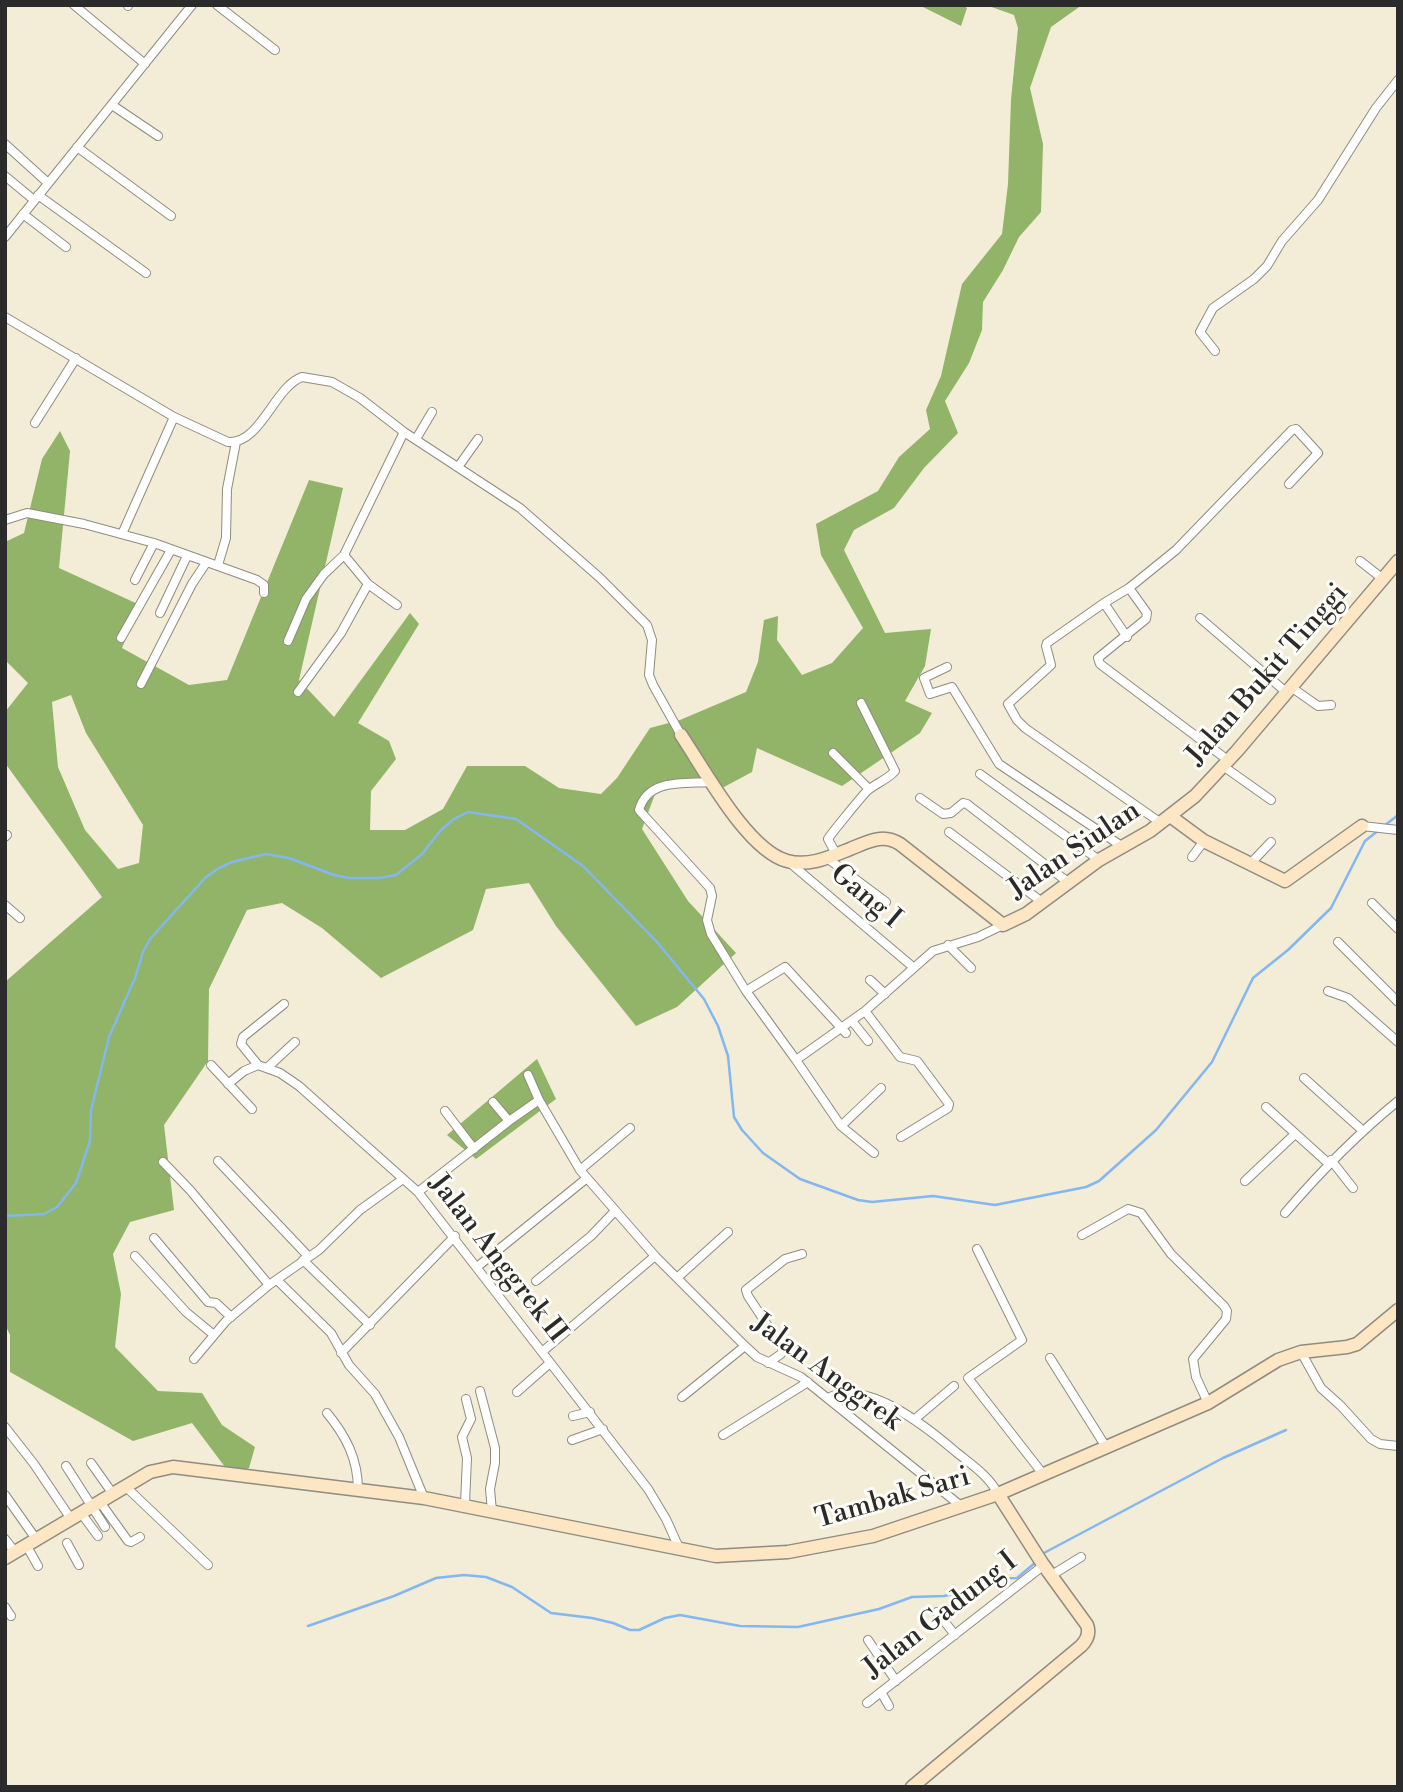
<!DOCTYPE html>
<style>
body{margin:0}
#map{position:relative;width:1403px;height:1792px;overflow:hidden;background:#f3ecd7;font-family:"Libre Bodoni",serif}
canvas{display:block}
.frame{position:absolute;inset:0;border:7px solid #2b2b2b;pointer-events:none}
</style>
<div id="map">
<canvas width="1403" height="1792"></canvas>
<div class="frame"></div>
</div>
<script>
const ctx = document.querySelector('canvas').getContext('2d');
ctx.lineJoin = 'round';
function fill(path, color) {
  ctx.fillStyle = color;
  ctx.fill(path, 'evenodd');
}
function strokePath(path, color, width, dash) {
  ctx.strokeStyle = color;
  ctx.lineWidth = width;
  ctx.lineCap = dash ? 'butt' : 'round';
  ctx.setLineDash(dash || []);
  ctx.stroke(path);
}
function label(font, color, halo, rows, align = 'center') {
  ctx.font = font + ' "Libre Bodoni",serif';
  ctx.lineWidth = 6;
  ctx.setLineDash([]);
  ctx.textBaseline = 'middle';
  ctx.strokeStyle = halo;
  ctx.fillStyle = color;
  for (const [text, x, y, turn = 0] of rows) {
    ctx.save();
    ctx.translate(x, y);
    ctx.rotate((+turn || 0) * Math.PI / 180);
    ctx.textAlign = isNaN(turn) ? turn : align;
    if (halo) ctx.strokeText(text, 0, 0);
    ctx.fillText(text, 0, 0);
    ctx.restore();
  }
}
const forest = new Path2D(`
 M919,5h44l4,3 -6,18z
 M986,5h96l-31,22 -21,61 13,56 -2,68 -22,25 -16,33 -20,32 -1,28 -13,33 -24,38 13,32 -34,35 -30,40 -40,22 -10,20 41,83 46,-4 -6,37 -20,35 27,12 -12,20 -78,53 -85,-38 -5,24 -28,15 -66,-1 -16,43 46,72 48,52 -59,54 -41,19 -80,-100 -27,-43 -43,6 -13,41 -92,48 -59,-50 -40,-25 -35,7 -38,79 -1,72 -44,64 10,85 -44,12 -17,32 8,40 -6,53 43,44 44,2 20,32 33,22 -6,21 -18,7 -39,-52 -59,18 -123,-69v-37l-5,-11v-342l97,-85 -97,-134v-51l23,-29 -23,-23v-118l19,-9 18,-74 18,-28 10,20 -11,117 81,37 -18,43 67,37 38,-5 82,-200 34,8 -44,192 35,37 76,-104 9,11 -61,99 31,18 7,18 -25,32 -1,39h35l38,-21 24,-43h58l34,22 42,6 16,-16 33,-50 30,-8 66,-28 12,-30 6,-42 14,-4 -1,24 25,35 30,-12 31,-35 -42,-73 -5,-31 62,-33 21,-34 31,-28 -4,-19 15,-34 21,-92 40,-50 6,-50 3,-84 7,-72 -4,-13zM71,695l15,38 57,92 -4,38 -21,6 -33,-39 -27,-63 -6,-65z
 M537,1059l19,40 -80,60 -29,-24z`);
const stream = new Path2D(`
 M1384,826l14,-11
 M5,1216l39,-2 13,-7 19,-24 14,-42 1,-31 18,-73 26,-59 8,-26 7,-13 56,-62 13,-9 13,-6 34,-8 23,4 45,17 15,3h30l17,-3 26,-21 19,-24 13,-11 14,-7 48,7 67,47 74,76 47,57 14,27 10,30 6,61 8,13 21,23 37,26 58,21 14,2 61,-6 62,9 91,-18 13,-6 57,-51 56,-68 41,-84 35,-28 43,-42 34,-67 14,-11
 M1042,1554l181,-96 63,-28
 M308,1626l86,-30 42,-18 28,-3 22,2 26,10 39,26 41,5 21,5 17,7h9l26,-12 15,-3 60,11 58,1 81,-18 33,-12 32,-1 16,-4 24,-13 33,-1 19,-16`);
const street = new Path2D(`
 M74,5l71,59
 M128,5v1
 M217,5l58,45
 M112,105l46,31
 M5,144l43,39
 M77,147l94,69
 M5,176l29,24
 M38,195l108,78
 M23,214l43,33
 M5,237l187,-232
 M5,317l169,100 54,25c33,2 46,-55 74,-65l30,5 28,16 44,34 116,76 79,69 48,48 5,15 -3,35 4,10 28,50
 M1215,351l-15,-19 13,-24 41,-29 13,-13 15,-25 36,-41 58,-92 22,-28
 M35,423l41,-65
 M416,439l16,-27
 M458,467l20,-28
 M5,520l22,-7 57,11 70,19 103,37 7,5v8
 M122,534l52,-117
 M344,555l24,29 29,21
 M1360,561l23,18
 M218,565l8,-27 1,-49 9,-47
 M135,580l19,-37
 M1129,588l-25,15 -57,40 -1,3 5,19 -43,39 9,16 8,8 136,95
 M1104,603l23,34
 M160,613l27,-57
 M1200,618l86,74
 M121,638l50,-88
 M288,641l18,-42 18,-25 20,-19 60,-123
 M947,667l-23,11 6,16 22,-7 47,77 124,83
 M141,684l51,-100 14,-21
 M1291,687l27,19 13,-1
 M298,692l43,-59 27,-49
 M833,753l36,36
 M1229,761l-129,-97 -2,-6 48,-39 1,-6 -18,-25 47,-38 116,-120 4,-1 22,24 -29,31
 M1223,766l48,34
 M980,774l119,86
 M712,782c-28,2 -64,-4 -73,28l71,78 2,8 -5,24 4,14 35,57 50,69 69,-49 68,-60 45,-14 25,-12
 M920,798l23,16 8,-1 12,-10 4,1 102,79
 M1362,826l36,4
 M949,832l93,70
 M5,837l2,-2
 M836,854l-8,-15c2,-4 34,-43 39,-48 9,-8 20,-11 28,-20l-34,-68
 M1192,857l12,-16
 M827,858l59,44
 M790,863l123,104
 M1249,865l22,-23
 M1372,903l26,26
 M5,905l15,13
 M1338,942l60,60
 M948,945l23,23
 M870,980l15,14
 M746,991l39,-24 61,66
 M1328,991l20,7 50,44
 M865,1011l35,46 17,4 32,43 -1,4 -47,29
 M852,1021l16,20
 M796,1060l45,66 33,27
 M211,1065l41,44
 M258,1065l-17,-21 2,-7 41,-33
 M268,1067l27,-25
 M528,1075l11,25 41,70 75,86 90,90 12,11 44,20 160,129
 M1304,1078l58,52
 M228,1084l16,-13 14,-6 22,8 19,13 119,106 230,297 18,30 14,31
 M493,1102l16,19
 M1266,1107l62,56
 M445,1111l29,38
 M841,1126l40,-38
 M1331,1160l22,28
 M218,1161l90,95
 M163,1162l27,28 79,95
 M580,1170l50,-42
 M1245,1181l50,-47
 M418,1192l91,-71 30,-21
 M1285,1213c36,-42 70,-77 113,-112
 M1082,1235l46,-26 13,4 30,41 53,52 3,5 -1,8 -33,40 3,18 12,26
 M154,1238l54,64 8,1 15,14
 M977,1249l45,91 -54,38 75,96
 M135,1256l51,56 28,23
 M303,1260l67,65
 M477,1267l110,-89
 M678,1277l50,-45
 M277,1280l54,53 18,32 26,29 24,43 25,61
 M536,1281l55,-45 24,-25
 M542,1352l113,-96
 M1301,1352l20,36 20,18 30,33 9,5 18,2
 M341,1353l114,-117
 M1050,1358l56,89
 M194,1359l32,-38 43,-36 50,-35 41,-40 43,-31
 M768,1363l13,-9 2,-5 -35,-53 -2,-6 39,-31 17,-5
 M480,1391l15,57v15l-5,26 2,22
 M517,1392l33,-29
 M682,1397l63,-51
 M828,1398c39,-20 100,30 128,54 16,13 33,24 42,42
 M327,1413c19,23 31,46 31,77
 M573,1416l17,-4
 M915,1419l39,-33
 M5,1427l29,37 37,55
 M723,1435l85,-53
 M572,1440l31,-11
 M91,1463l22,31
 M66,1466l39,61
 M125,1486l83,79
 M5,1495l31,44
 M100,1502l28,39 3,1 9,-5
 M465,1504l2,-46 -5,-21 9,-18 -5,-20
 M81,1513l17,23
 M5,1539l10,13
 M67,1543l12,22
 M29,1550l9,16
 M1052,1575l29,-18
 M5,1607l6,9
 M937,1612l18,23
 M868,1640l28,41
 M881,1692l8,14
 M867,1703l177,-138`);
const secondary = new Path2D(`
 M681,735c23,34 66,115 106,126 22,6 43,-4 63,-12 18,-7 32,-16 50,-5l103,81 23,-11 73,-54 51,-29 45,-35 42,-45 161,-190
 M1170,816l34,25 81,40 77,-55
 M5,1558l145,-86 23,-5 251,31 292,58 72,-4 85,-16 125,-42 210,-91 70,-43 23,-8 46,-5 10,-3 41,-34
 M912,1787l169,-141c6,-6 9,-13 6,-21l-45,-62 -44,-69`);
const streetNames = [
 ["Jalan Bukit Tinggi",1268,675,-49],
 ["Jalan Siulan",1075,851,-34],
 ["Gang I",865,897,40],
 ["Jalan Anggrek II",497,1259,52],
 ["Jalan Anggrek",826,1373,36],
 ["Tambak Sari",893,1499,-16],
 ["Jalan Gadung I",941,1616,-38]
];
fill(forest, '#91b468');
strokePath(stream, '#83b7f1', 2.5);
strokePath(street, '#8f8c81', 10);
strokePath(secondary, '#8f8c81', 15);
strokePath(street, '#fff', 8);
strokePath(secondary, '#fce6c4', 12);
label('28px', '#2b2b2b', '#fdfcf7', streetNames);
</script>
